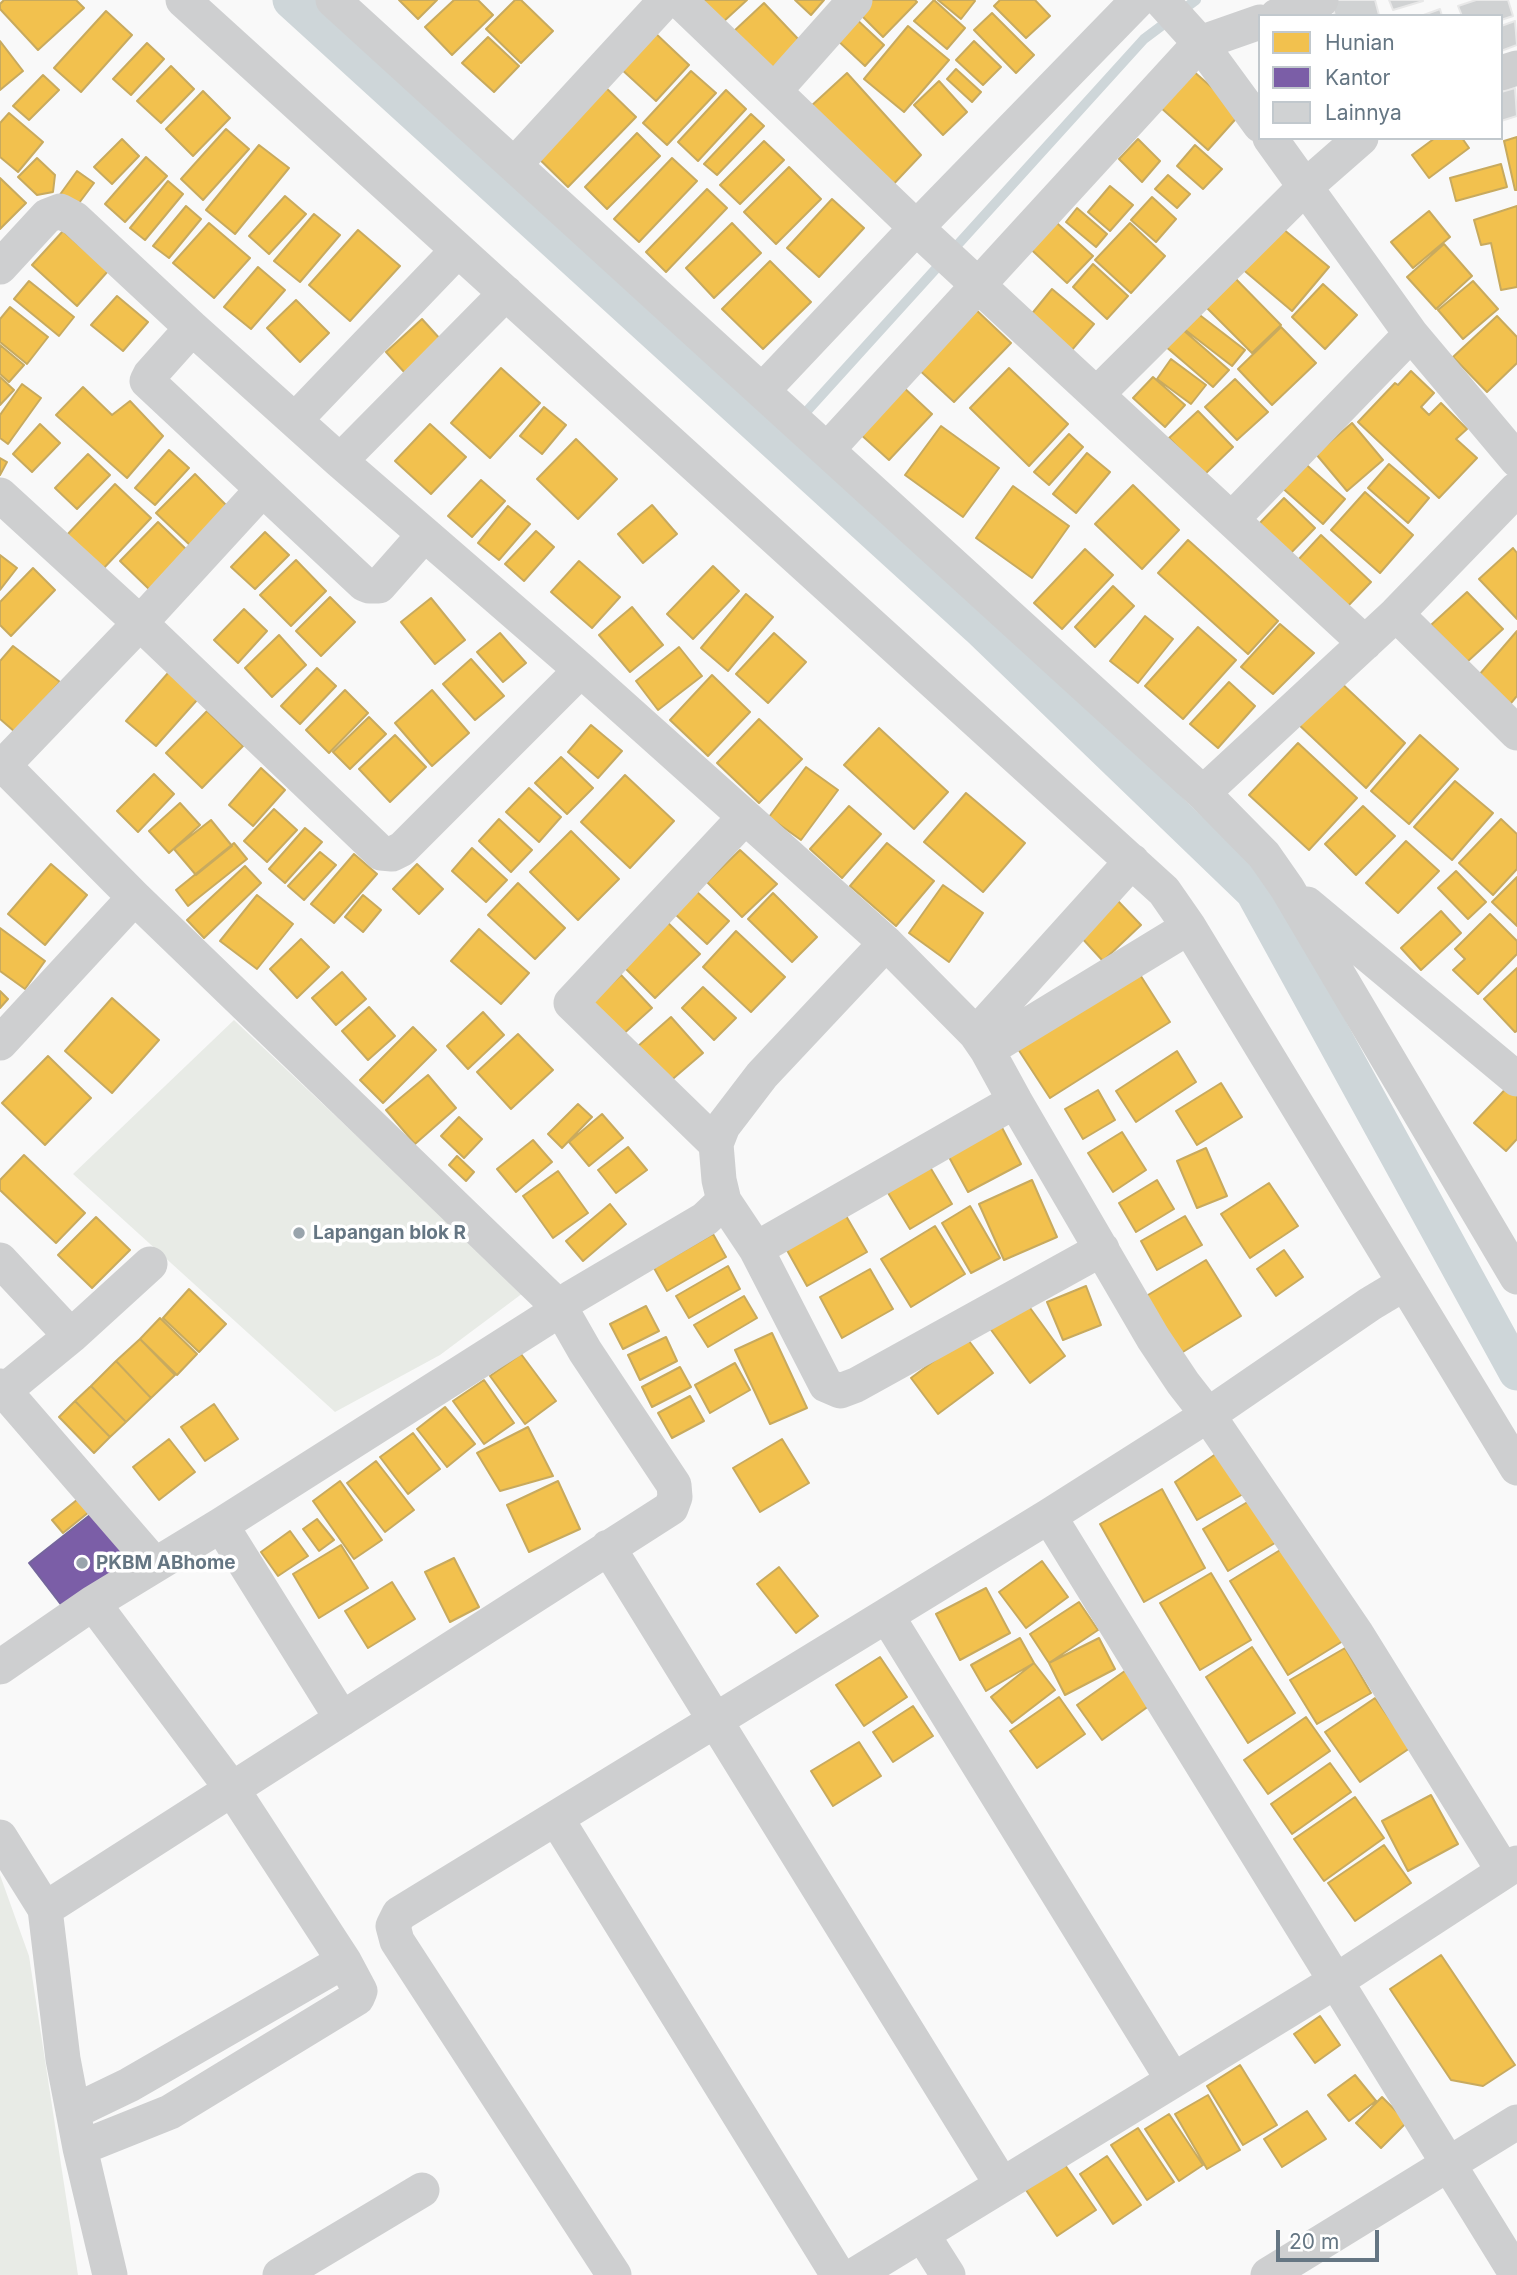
<!DOCTYPE html>
<style>
body{margin:0}
#map{position:relative;width:1517px;height:2275px;overflow:hidden;background:#f9f9f9;font-family:Inter,sans-serif}
canvas{display:block}
.legend{position:absolute;left:1258px;top:14px;width:245px;height:126px;box-sizing:border-box;background:#fff;border:2px solid #c1c8cd;margin:0;padding:9px 12px;list-style:none;font-size:21px;color:#657683}
.legend li{display:flex;align-items:center;gap:14px;height:35px}
.legend b{width:35px;border:2px solid #c1c8cd}
.scale{position:absolute;left:1276px;top:2230px;width:103px;height:32px;box-sizing:border-box;border:4px solid #657683;border-top:0;padding-left:9px;font-size:21px;line-height:24px;white-space:nowrap;color:#657683;-webkit-text-stroke:5px #fff;paint-order:stroke}
</style>
<div id="map">
<canvas width="1517" height="2275"></canvas>
<ul class="legend">
<li><b style="height:19px;background:#f2c14e"></b>Hunian</li>
<li><b style="height:19px;background:#7b5ea7"></b>Kantor</li>
<li><b style="height:19px;background:#d0d2d3"></b>Lainnya</li>
</ul>
<div class="scale">20 m</div>
</div>
<script>
const ctx = document.querySelector('canvas').getContext('2d');
ctx.lineJoin = 'round';
function fill(path, color) {
  ctx.fillStyle = color;
  ctx.fill(path, 'evenodd');
}
function strokePath(path, color, width, dash) {
  ctx.strokeStyle = color;
  ctx.lineWidth = width;
  ctx.lineCap = dash ? 'butt' : 'round';
  ctx.setLineDash(dash || []);
  ctx.stroke(path);
}
function label(font, color, halo, rows, align = 'center') {
  ctx.font = font + ' Inter,sans-serif';
  ctx.lineWidth = 7;
  ctx.setLineDash([]);
  ctx.textBaseline = 'middle';
  ctx.strokeStyle = halo;
  ctx.fillStyle = color;
  for (const [text, x, y, turn = 0] of rows) {
    ctx.save();
    ctx.translate(x, y);
    ctx.rotate((+turn || 0) * Math.PI / 180);
    ctx.textAlign = isNaN(turn) ? turn : align;
    if (halo) ctx.strokeText(text, 0, 0);
    ctx.fillText(text, 0, 0);
    ctx.restore();
  }
}
const green = new Path2D(`
 M234,1020l289,273 -83,62 -105,57 -262,-238z
 M0,1875l29,81 49,319h-78z`);
const homes = new Path2D(`
 M4,0h72l8,8 -46,42 -38,-41v-5z
 M399,0h38l-19,19z
 M454,0h24l15,15 -41,40 -27,-28z
 M515,0h6l32,31 -32,32 -35,-34z
 M702,0h45l-24,22z
 M795,0h29l-13,15z
 M871,0h44l2,2 -34,35 -25,-25z
 M934,0l31,28 -18,21 -33,-28z
 M938,0h36l1,1 -14,18z
 M1000,0h35l15,16 -24,22 -32,-32z
 M764,3l36,38 -30,29 -37,-38z
 M106,11l26,24 -51,57 -27,-24z
 M992,13l42,42 -18,18 -42,-43z
 M853,16l31,29 -19,21 -31,-29z
 M908,26l41,34 -45,52 -40,-33z
 M653,31l36,34 -33,36 -37,-34z
 M488,37l31,29 -25,26 -32,-29z
 M0,41l23,30 -23,19z
 M974,41l27,26 -18,18 -27,-25z
 M147,43l17,16 -33,36 -18,-16z
 M171,66l23,23 -33,34 -24,-22z
 M956,69l25,23 -9,10 -25,-23z
 M1192,70l49,43 -33,37 -49,-44z
 M691,71l25,22 -49,52 -24,-22z
 M847,73l74,82 -33,35 -79,-82z
 M43,75l16,15 -30,30 -16,-14z
 M939,81l28,31 -24,23 -29,-30z
 M600,82l36,35 -68,70 -36,-35z
 M726,90l20,19 -48,52 -20,-19z
 M203,91l27,27 -37,38 -27,-27z
 M9,113l34,29 -25,30 -18,-15v-34z
 M751,114l13,12 -47,49 -13,-11z
 M226,129l23,20 -46,51 -22,-21z
 M637,133l23,23 -53,53 -22,-22z
 M1517,137v53h-2l-11,-49z
 M1435,138h27l7,10 -40,30 -17,-23z
 M122,139l17,17 -27,28 -18,-17z
 M1138,139l22,22 -18,21 -23,-23z
 M764,141l20,19 -44,44 -20,-19z
 M259,145l30,23 -54,66 -29,-24z
 M1195,145l27,24 -19,20 -26,-23z
 M146,157l21,19 -42,46 -20,-18z
 M37,158l18,17 -2,17 -16,3 -19,-18z
 M672,158l25,23 -58,61 -25,-23z
 M1501,164l6,23 -51,14 -6,-23z
 M789,167l32,32 -45,45 -32,-32z
 M77,171l17,12 -18,24 -17,-11z
 M1168,175l22,19 -13,14 -22,-19z
 M0,178l26,25 -26,26z
 M168,181l15,13 -38,46 -15,-12z
 M1110,186l23,19 -23,26 -22,-19z
 M707,189l20,19 -61,64 -20,-20z
 M285,196l21,18 -37,40 -20,-18z
 M1152,197l24,22 -20,23 -25,-22z
 M832,199l32,29 -45,49 -32,-29z
 M186,206l15,13 -32,39 -16,-12z
 M1517,206v81l-16,3 -10,-47 -10,2 -7,-25z
 M1077,208l30,26 -11,13 -30,-25z
 M1429,211l21,26 -37,31 -22,-26z
 M314,214l26,21 -40,47 -26,-21z
 M1047,214l46,42 -26,27 -46,-43z
 M209,223l41,35 -36,40 -41,-35z
 M732,223l29,30 -47,45 -28,-30z
 M1130,223l35,33 -34,37 -36,-33z
 M1277,224l52,43 -37,44 -52,-44z
 M358,230l42,36 -50,55 -41,-36z
 M63,231l45,40 -31,35 -45,-41z
 M1444,244l28,32 -36,33 -29,-32z
 M770,261l41,41 -48,47 -41,-40z
 M1093,264l35,32 -21,23 -34,-32z
 M258,267l27,23 -34,39 -27,-22z
 M1230,273l51,52 -29,28 -52,-52z
 M29,281l45,36 -15,19 -45,-37z
 M1473,281l25,28 -35,30 -25,-29z
 M1323,284l34,31 -32,34 -33,-32z
 M1052,289l42,35 -23,27 -41,-35z
 M117,296l31,26 -25,29 -32,-26z
 M296,300l33,33 -29,29 -33,-34z
 M972,306l39,37 -57,59 -39,-36z
 M1188,306l57,44 -13,16 -57,-44z
 M10,307l38,30 -21,27 -27,-22v-23z
 M1497,316l20,21v26l-30,29 -34,-35z
 M422,319l19,21 -36,33 -19,-21z
 M1174,322l55,48 -16,17 -55,-47z
 M1281,327l35,36 -44,42 -34,-36z
 M0,345l24,20 -15,17 -9,-8z
 M1171,359l35,26 -15,19 -34,-25z
 M501,368l39,35 -50,55 -39,-35z
 M1009,368l59,56 -39,42 -59,-58z
 M1411,371l23,22 -13,14 8,8 12,-12 26,26 -11,10 21,19 -38,40 -81,-76 37,-39 3,2z
 M0,377l14,13 -14,15z
 M1153,377l32,28 -20,22 -32,-29z
 M1235,379l33,33 -31,28 -32,-33z
 M22,384l19,14 -33,46 -8,-6v-23z
 M901,385l31,29 -43,46 -31,-28z
 M83,387l29,28 18,-14 33,35 -36,42 -71,-63z
 M544,407l22,18 -24,29 -22,-18z
 M1198,411l35,36 -29,28 -35,-37z
 M1352,423l31,37 -36,31 -31,-37z
 M40,424l20,19 -28,29 -19,-18z
 M430,424l36,33 -35,37 -36,-33z
 M941,426l58,42 -36,49 -58,-42z
 M1069,434l14,13 -34,38 -15,-13z
 M576,439l41,40 -39,40 -41,-40z
 M169,450l20,18 -34,37 -20,-17z
 M1087,453l23,19 -34,41 -23,-19z
 M88,454l22,21 -33,34 -22,-21z
 M0,458l7,4 -7,13z
 M1301,460l44,39 -22,25 -44,-39z
 M1389,464l40,34 -21,25 -40,-35z
 M195,474l35,35 -38,38 -36,-34z
 M481,480l24,21 -33,36 -24,-21z
 M115,484l36,34 -49,52 -36,-34z
 M1133,485l46,45 -37,39 -47,-45z
 M1013,486l56,40 -37,52 -56,-40z
 M1365,492l48,43 -33,38 -49,-43z
 M1284,498l31,30 -28,29 -31,-30z
 M652,505l25,29 -34,29 -25,-29z
 M508,506l22,18 -31,36 -21,-17z
 M158,522l31,30 -38,39 -31,-30z
 M536,531l18,16 -30,34 -19,-17z
 M265,532l24,23 -34,34 -24,-22z
 M1321,535l50,47 -24,25 -49,-47z
 M1188,540l90,81 -30,33 -90,-81z
 M1513,548l4,5v66l-38,-40z
 M1085,549l28,26 -51,54 -28,-26z
 M0,555l17,13 -17,22z
 M296,560l30,31 -35,35 -31,-31z
 M579,561l41,36 -28,31 -41,-36z
 M713,566l26,25 -46,48 -26,-25z
 M33,568l22,22 -44,46 -11,-11v-23z
 M1113,586l21,20 -39,41 -20,-20z
 M1467,592l36,37 -36,33 -36,-37z
 M746,594l27,23 -45,54 -27,-23z
 M330,597l25,25 -34,34 -25,-25z
 M431,598l34,42 -30,24 -34,-42z
 M632,607l31,38 -33,27 -31,-37z
 M244,609l23,22 -29,32 -24,-23z
 M1145,616l28,23 -35,44 -28,-22z
 M1280,624l34,29 -41,41 -32,-27z
 M1198,627l38,33 -53,59 -38,-33z
 M1517,631v65l-11,13 -33,-27z
 M500,633l26,30 -23,19 -26,-30z
 M774,633l32,29 -38,41 -32,-29z
 M279,635l27,30 -34,32 -27,-29z
 M13,646l47,36 -45,50 -15,-13v-58z
 M679,647l23,29 -44,34 -22,-29z
 M471,659l33,37 -29,24 -32,-36z
 M175,665l30,26 -49,55 -30,-25z
 M317,668l19,18 -36,38 -19,-18z
 M712,675l38,37 -42,44 -38,-36z
 M1338,680l67,63 -39,45 -69,-65z
 M1229,682l26,24 -37,42 -28,-24z
 M345,690l23,23 -39,40 -23,-23z
 M432,690l37,43 -37,33 -37,-43z
 M207,711l36,35 -41,42 -36,-35z
 M369,717l17,17 -36,35 -17,-17z
 M759,719l43,40 -43,44 -42,-40z
 M591,725l31,26 -24,27 -30,-26z
 M879,728l69,64 -34,37 -70,-64z
 M395,735l31,32 -36,35 -31,-33z
 M1420,735l38,34 -49,55 -38,-33z
 M1298,743l59,55 -48,52 -60,-55z
 M561,757l32,31 -26,26 -32,-31z
 M806,767l32,23 -37,50 -32,-23z
 M261,768l24,22 -32,36 -24,-21z
 M154,774l20,20 -36,38 -21,-21z
 M625,775l49,46 -44,47 -49,-46z
 M1455,781l38,32 -41,47 -38,-33z
 M529,788l32,29 -22,25 -33,-30z
 M966,793l59,50 -42,49 -59,-50z
 M180,803l20,22 -31,28 -20,-22z
 M849,806l32,28 -39,44 -32,-29z
 M1363,806l32,30 -39,39 -31,-31z
 M274,809l23,21 -30,32 -23,-21z
 M499,819l33,31 -21,22 -32,-31z
 M1501,819l16,15v35l-24,26 -34,-32z
 M211,820l21,26 -36,29 -22,-26z
 M305,828l17,14 -37,41 -16,-14z
 M571,831l48,48 -41,41 -48,-48z
 M1406,841l33,30 -41,42 -32,-30z
 M234,843l13,16 -59,47 -12,-16z
 M887,843l47,38 -38,45 -46,-40z
 M472,848l35,32 -21,22 -34,-31z
 M740,850l37,34 -35,33 -35,-35z
 M320,852l16,13 -32,35 -16,-14z
 M354,854l23,20 -43,49 -23,-19z
 M51,864l36,31 -42,50 -37,-31z
 M417,864l26,25 -24,25 -26,-25z
 M245,866l16,17 -57,55 -17,-18z
 M1456,871l30,31 -18,17 -30,-31z
 M1517,877v49l-25,-24z
 M518,883l47,45 -30,31 -47,-44z
 M943,885l40,28 -34,49 -40,-29z
 M696,891l33,30 -22,23 -33,-31z
 M773,893l44,44 -25,25 -44,-43z
 M257,895l36,29 -36,45 -37,-28z
 M363,895l18,15 -18,22 -18,-15z
 M1118,901l23,24 -38,36 -23,-25z
 M1441,911l20,22 -40,37 -20,-22z
 M1490,914l27,27v13l-39,40 -25,-24 12,-11 -10,-10z
 M665,920l35,34 -45,44 -34,-34z
 M0,928l45,33 -20,28 -25,-18z
 M479,929l50,44 -28,31 -50,-43z
 M736,931l49,46 -34,35 -48,-45z
 M301,939l28,28 -32,31 -27,-29z
 M1517,968v63l-2,1 -31,-33z
 M1137,970l33,52 -120,76 -34,-52z
 M342,972l24,27 -30,26 -24,-27z
 M621,975l31,33 -32,29 -31,-33z
 M703,987l33,31 -22,22 -32,-32z
 M0,991l8,8 -8,9z
 M112,998l47,42 -47,53 -47,-42z
 M369,1007l26,29 -27,24 -26,-29z
 M483,1012l21,23 -36,34 -21,-23z
 M671,1017l32,36 -35,30 -31,-36z
 M413,1027l23,23 -53,53 -23,-23z
 M518,1034l35,36 -42,39 -34,-37z
 M1177,1051l19,31 -60,40 -20,-31z
 M48,1056l43,42 -46,47 -43,-42z
 M428,1075l28,33 -41,36 -29,-34z
 M1512,1082l5,4v53l-11,12 -32,-28z
 M1221,1083l21,34 -45,28 -21,-34z
 M1098,1090l17,30 -32,19 -18,-30z
 M578,1104l14,13 -30,31 -14,-14z
 M602,1114l21,24 -34,28 -20,-24z
 M459,1117l23,22 -18,19 -23,-22z
 M997,1118l24,46 -53,28 -25,-46z
 M1122,1132l24,38 -33,22 -25,-39z
 M533,1140l19,22 -36,30 -19,-23z
 M628,1147l19,23 -31,23 -18,-23z
 M1206,1148l21,48 -30,12 -20,-47z
 M24,1155l61,58 -29,30 -56,-53v-10z
 M457,1156l17,16 -8,9 -17,-16z
 M924,1157l28,47 -42,25 -28,-46z
 M558,1171l30,42 -35,25 -30,-42z
 M1032,1180l25,57 -53,23 -25,-56z
 M1157,1180l17,29 -38,23 -17,-29z
 M1269,1183l29,43 -48,32 -29,-44z
 M610,1204l16,20 -43,37 -17,-20z
 M970,1206l30,52 -29,15 -29,-50z
 M842,1209l25,43 -60,34 -24,-43z
 M1185,1216l17,29 -45,25 -16,-29z
 M96,1217l34,33 -38,38 -34,-33z
 M935,1226l30,48 -54,33 -30,-48z
 M713,1234l13,23 -59,34 -13,-23z
 M1284,1250l19,27 -27,19 -19,-27z
 M1206,1260l35,56 -63,39 -35,-57z
 M728,1266l12,23 -51,29 -13,-22z
 M870,1269l23,40 -51,29 -22,-41z
 M1086,1286l15,39 -38,15 -16,-38z
 M189,1289l37,35 -27,28 -36,-34z
 M744,1296l13,22 -49,29 -14,-22z
 M1025,1301l40,55 -35,27 -41,-56z
 M646,1306l13,25 -36,18 -13,-25z
 M160,1318l37,36 -20,21 -37,-36z
 M772,1333l35,75 -37,16 -35,-74z
 M666,1337l11,24 -37,19 -12,-25z
 M966,1337l27,36 -55,41 -27,-36z
 M140,1339l35,36 -24,23 -35,-37z
 M521,1354l35,47 -31,23 -35,-48z
 M116,1361l35,37 -25,24 -35,-36z
 M735,1363l15,27 -40,23 -15,-28z
 M680,1367l11,20 -39,20 -10,-20z
 M484,1380l30,43 -30,21 -31,-43z
 M91,1386l35,36 -16,15 -35,-36z
 M690,1396l14,25 -32,17 -14,-25z
 M75,1401l35,36 -16,16 -35,-36z
 M214,1404l24,35 -33,22 -24,-34z
 M445,1407l30,37 -28,23 -30,-38z
 M528,1427l25,49 -53,15 -23,-38z
 M413,1433l27,36 -32,25 -28,-37z
 M169,1439l26,33 -36,28 -26,-33z
 M782,1439l27,44 -49,29 -27,-44z
 M1226,1447l26,42 -55,31 -22,-38z
 M376,1461l38,49 -29,22 -38,-49z
 M340,1481l42,59 -28,19 -41,-58z
 M558,1481l22,48 -51,23 -22,-47z
 M1162,1489l43,79 -61,34 -44,-78z
 M1259,1495l26,42 -57,34 -25,-42z
 M78,1499l11,13 -26,21 -11,-13z
 M317,1519l17,21 -15,11 -16,-22z
 M290,1531l18,25 -30,20 -17,-24z
 M341,1545l27,43 -49,30 -26,-44z
 M1285,1547l58,94 -55,34 -58,-94z
 M454,1558l25,49 -29,15 -25,-50z
 M1042,1561l26,36 -42,31 -27,-36z
 M779,1567l39,49 -22,17 -39,-49z
 M1211,1573l40,67 -51,30 -40,-67z
 M392,1582l23,37 -47,29 -23,-37z
 M986,1588l24,45 -50,27 -24,-46z
 M1079,1602l19,28 -49,33 -19,-29z
 M1020,1638l14,25 -48,28 -15,-26z
 M1099,1638l16,31 -50,26 -16,-32z
 M1252,1647l43,66 -47,30 -42,-66z
 M1345,1648l26,45 -54,31 -27,-44z
 M880,1657l27,40 -43,29 -28,-41z
 M1034,1663l21,27 -43,33 -21,-26z
 M1129,1668l24,35 -51,37 -25,-35z
 M1059,1697l26,37 -48,34 -27,-37z
 M1375,1698l35,50 -50,34 -35,-50z
 M913,1706l20,30 -40,26 -20,-30z
 M1306,1717l24,34 -62,43 -24,-34z
 M859,1742l22,34 -48,30 -22,-35z
 M1330,1763l21,29 -59,42 -21,-30z
 M1431,1795l27,49 -50,27 -26,-50z
 M1355,1797l29,41 -60,43 -30,-42z
 M1384,1845l27,38 -56,38 -27,-38z
 M1441,1955l74,110 -32,21 -32,-6 -61,-91z
 M1320,2016l20,29 -25,18 -21,-29z
 M1240,2065l37,60 -34,20 -36,-59z
 M1355,2075l21,26 -27,20 -21,-26z
 M1208,2095l32,55 -33,19 -32,-55z
 M1382,2097l25,25 -26,26 -25,-25z
 M1307,2111l19,28 -44,28 -18,-28z
 M1169,2114l34,51 -24,16 -34,-52z
 M1138,2128l36,54 -27,18 -36,-55z
 M1107,2156l34,49 -28,19 -33,-50z
 M1065,2165l31,45 -39,26 -31,-46z`);
const offices = new Path2D(`
 M95,1511l40,52 -66,52 -40,-52z`);
const stream = new Path2D(`
 M778,443l366,-404 52,-39`);
const canal = new Path2D(`
 M291,0l688,627 275,265 263,480`);
const building = new Path2D(`
 M1331,0h44l4,15 -44,1z
 M1389,0h33l1,1 -30,9z
 M1476,0h32l5,16 -12,4v-4h-39l-4,-10z
 M1440,9l2,7h-21z
 M1515,21l2,24 -16,6v-25z
 M1515,88l2,28 -16,5v-29z`);
const minor = new Path2D(`
 M183,0l981,891 25,36 328,541
 M333,0l870,793 61,62 23,33 230,389
 M679,0l246,236 440,407
 M1161,0l39,43 60,82
 M1277,16l44,-16
 M1501,73l16,-5
 M775,90l80,-90
 M1270,138l141,196 106,126
 M515,164l151,-164
 M0,267l47,-51 13,-5 15,8 117,109 148,133 241,209 305,273 90,91 11,16 28,51 138,237 30,45 25,32 148,218 147,237
 M192,328l-42,47 -3,6 217,203 5,2h10l45,-51
 M763,390l154,-163 221,-227
 M1097,394l208,-207 56,-49
 M295,420l163,-170
 M827,450l373,-407 60,-21
 M340,461l166,-168
 M0,495l140,128 241,230 11,1 10,-5 179,-179
 M1232,519l179,-185
 M1396,614l121,119
 M0,762l134,135 427,412 24,42 89,134 1,12 -4,11 -626,401
 M0,769l140,-146 122,-133
 M1203,793l193,-179 121,-125
 M1307,904l210,175
 M976,1034l156,-173
 M0,1043l123,-133
 M987,1050l202,-123
 M716,1144l-145,-141 173,-185
 M724,1201l32,48 259,-148
 M756,1249l70,136 14,6 16,-6 246,-136
 M0,1260l71,76
 M0,1386l155,179
 M4,1391l67,-55 79,-72
 M1049,1516l468,759
 M221,1525l121,194
 M608,1547l394,638
 M887,1616l286,464
 M0,1667l93,-64 128,-78 340,-216 10,-11 134,-79 19,-18 -5,-21 -3,-36 7,-18 39,-51 124,-132
 M556,1818l282,457
 M0,1837l45,72 18,150 17,89 30,127
 M73,2112l56,-27 215,-124
 M80,2148l90,-36 187,-114 3,-7 -16,-30 -112,-172 -139,-186
 M922,2234l26,41
 M280,2275l142,-85
 M614,2275l-217,-334 -4,-15 6,-12 650,-398 159,-101 162,-111 35,-21
 M855,2275l481,-294 181,-118
 M1268,2275l249,-153`);
const markers = [
 [299,1233,7,"#99a4ac"],
 [82,1563,7,"#99a4ac"]
];
const poiNames = [
 ["Lapangan blok R",313,1233],
 ["PKBM ABhome",96,1563]
];
fill(green, '#e8ebe6');
fill(homes, '#f2c14e');
strokePath(homes, '#c8aa5e', 2);
fill(offices, '#7b5ea7');
strokePath(offices, '#74659c', 2);
strokePath(stream, '#ced6d9', 10);
strokePath(canal, '#ced6d9', 37);
fill(building, '#d0d2d3');
strokePath(building, '#e8e8e8', 2);
strokePath(minor, '#cecfd0', 35);
for (const [x, y, r, color] of markers) {
  const dot = new Path2D();
  dot.arc(x, y, r, 0, 2 * Math.PI);
  ctx.fillStyle = color;
  ctx.fill(dot);
  strokePath(dot, '#fff', 2.5);
}
label('bold 19px', '#657683', '#fff', poiNames, 'left');
</script>
